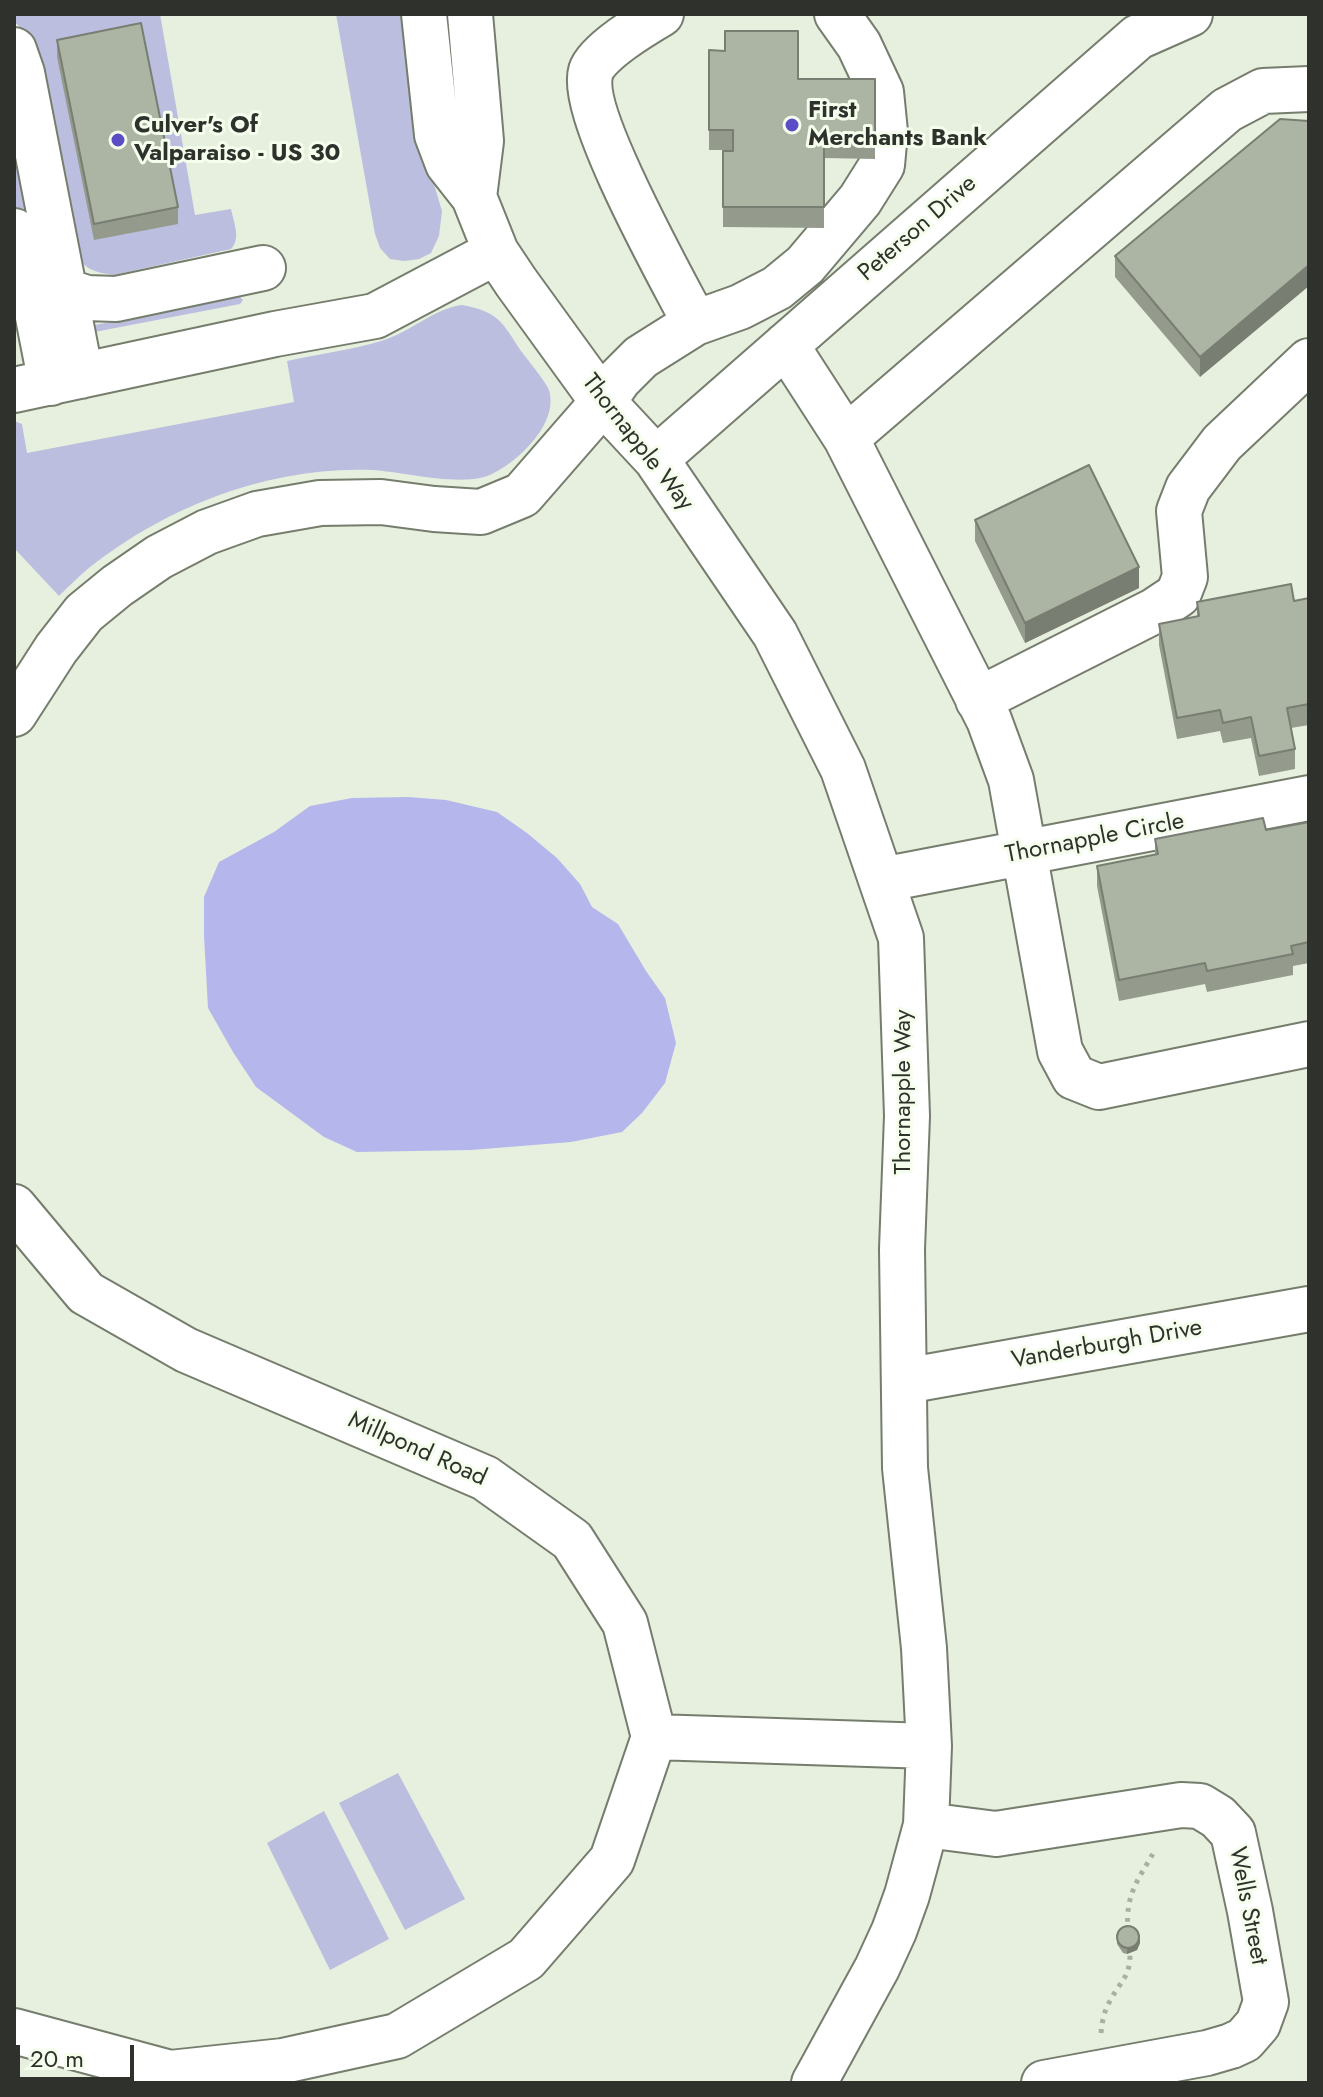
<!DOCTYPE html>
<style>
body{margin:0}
#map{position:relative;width:1323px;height:2097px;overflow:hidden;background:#e7f0de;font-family:Jost,sans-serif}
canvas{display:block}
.frame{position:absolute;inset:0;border:16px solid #2f322c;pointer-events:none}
.scale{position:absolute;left:16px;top:2045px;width:118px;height:36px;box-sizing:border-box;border:4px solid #2f322c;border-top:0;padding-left:10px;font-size:24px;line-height:28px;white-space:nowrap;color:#2f322c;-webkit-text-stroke:6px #f5feec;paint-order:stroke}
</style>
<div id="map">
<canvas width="1323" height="2097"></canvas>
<div class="frame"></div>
<div class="scale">20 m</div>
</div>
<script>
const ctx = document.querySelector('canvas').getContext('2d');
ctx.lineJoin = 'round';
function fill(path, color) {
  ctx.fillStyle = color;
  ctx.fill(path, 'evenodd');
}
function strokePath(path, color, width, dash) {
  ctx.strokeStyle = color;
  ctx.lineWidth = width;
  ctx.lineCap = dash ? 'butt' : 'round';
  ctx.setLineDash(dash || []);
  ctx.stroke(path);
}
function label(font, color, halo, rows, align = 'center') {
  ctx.font = font + ' Jost,sans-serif';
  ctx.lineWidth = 6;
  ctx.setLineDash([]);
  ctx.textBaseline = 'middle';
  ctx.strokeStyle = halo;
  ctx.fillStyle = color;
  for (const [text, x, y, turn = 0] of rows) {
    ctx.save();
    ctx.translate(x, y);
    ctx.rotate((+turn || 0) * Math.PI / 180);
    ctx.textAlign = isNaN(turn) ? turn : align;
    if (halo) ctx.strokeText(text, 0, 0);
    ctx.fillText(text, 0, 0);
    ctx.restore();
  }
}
const green = new Path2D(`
 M14,14h146l35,201 36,-6c3,14 10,30 0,40l-117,26c-22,-3 -29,-6 -41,-24l-41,-199 -13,-26 -5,-4z
 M336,14h72l20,150 14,47 -3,25 -8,17 -12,6 -15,2 -14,-2 -10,-11 -5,-14z
 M14,118l36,182 -36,-79z
 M239,296l4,4 -3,4 -156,30 1,-7z
 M462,305c37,7 40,17 59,46 7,9 25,31 28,39 10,33 -30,71 -57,84 -29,14 -87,-2 -120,-4 -101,-4 -203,35 -282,97 -11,9 -21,19 -31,29l-45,-48v-127l8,3 5,29 267,-51 -7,-41c31,-7 64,-11 94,-20 28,-8 54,-33 81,-36z
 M398,1773l67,126 -60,31 -66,-127z
 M324,1811l65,128 -59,31 -63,-127z`);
const water = new Path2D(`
 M408,797l38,3 51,12 30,21 30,25 23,26 12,23 26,17 28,47 19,27 11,45 -11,40 -23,30 -20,19 -51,10 -100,8 -114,2 -33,-15 -68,-50 -23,-35 -25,-44 -4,-72v-39l15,-35 55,-30 36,-26 42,-8z`);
const path = new Path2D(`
 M1128,1932c-3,-39 10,-51 27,-82
 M1101,2033c1,-11 3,-22 9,-32 10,-20 20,-23 20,-47`);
const minor = new Path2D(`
 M424,14l13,121 11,29 26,33 22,55 20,30 87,120 53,57 119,175 68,135 58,169 6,178 -5,133 3,219 19,180 5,98 -3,79 -19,70 -13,36 -17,37 -63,115
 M470,14l11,127 -7,56
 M661,14c-17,10 -64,38 -70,57 -13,41 81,208 104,252
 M14,50l8,23 59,303
 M1309,89l-46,2 -36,19 -381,328 143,282 22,60 49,271 14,26 25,10 210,-43
 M14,231l11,20 26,132
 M65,291l22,7 29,1 147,-31
 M786,345l60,93
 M14,390l261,-56 100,-18 121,-64
 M656,459l482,-422 52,-23
 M978,700l176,-89 24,-16 7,-18 -6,-66 9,-23 34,-45 87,-82
 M14,714l42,-65 28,-36 33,-27 42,-29 48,-25 50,-18 63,-11 61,-1 53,7 47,3 41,-17 81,-93 16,-23 22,-22 54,-34 45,-16 37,-19 28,-23 55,-65 22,-35 3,-33 -4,-40 -22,-47 -22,-31
 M881,880l428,-82
 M14,1207l72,86 100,57 299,128 87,62 53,83 29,114 -42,123 -86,99 -129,77 -114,25 -113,12 -156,-42
 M905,1381l404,-72
 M654,1737l275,9
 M926,1825l70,9 185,-29 19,1 18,11 15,16 17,78 16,91 -8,22 -14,16 -13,6 -24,7 -163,30`);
const wall = new Path2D(`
 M57,40l121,167v17l-84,16 -37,-183z
 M709,50l89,29h77v80l-51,-1v70l-101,-1v-76l10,-1h-24z
 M1280,119l-80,258 -85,-100v-21z
 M975,520l164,68 -114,55 -50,-102z
 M1309,598v127l-18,3 4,21v20l-36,7 -8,-38 -28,5 -3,-12 -43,8 -18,-94v-21l38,-7v-15l97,-1z
 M1309,822v141l-16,3v9l-86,17 -2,-8 -86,17 -22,-115v-20l58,-12v-15l111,-9z
 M1117,1939l23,4 -3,7 -10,4 -4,-1 -6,-9z`);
const shadedWall = new Path2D(`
 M1309,265v21l-109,91v-20z
 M1139,567v21l-114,55v-20z
 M1140,1938v5l-3,7 -10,4v-5z`);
const building = new Path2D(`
 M141,23l37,184 -84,17 -37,-184z
 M725,31h73v48h77v59h-51v69h-101v-56h10v-21h-24v-80l16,1z
 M1280,119l29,2v144l-109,92 -85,-101z
 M1089,465l50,102 -114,56 -50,-103z
 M1291,584l3,17 15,-3v106l-22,4 8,41 -36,7 -8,-39 -28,6 -3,-13 -43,8 -18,-94 40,-8 -2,-14z
 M1263,818l3,12 43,-8v120l-18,4 2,8 -86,17 -2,-8 -86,17 -22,-114 61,-12 -3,-15z
 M1117 1937a11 11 0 1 1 22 0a11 11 0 1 1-22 0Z`);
const markers = [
 [792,125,8,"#5b4dc6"],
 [118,140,8,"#5b4dc6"]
];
const poiNames = [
 ["First",808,111],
 ["Merchants Bank",808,139],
 ["Culver's Of",134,126],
 ["Valparaiso - US 30",134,154]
];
const streetNames = [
 ["Peterson Drive",918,229,-41],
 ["Thornapple Way",637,443,52],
 ["Thornapple Circle",1095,839,-11],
 ["Thornapple Way",904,1092,-90],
 ["Vanderburgh Drive",1107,1345,-10],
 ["Millpond Road",417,1450,24],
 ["Wells Street",1247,1906,79]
];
fill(green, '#bcbedf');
fill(water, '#b5b7ec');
strokePath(minor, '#757d6d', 48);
strokePath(path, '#a9b0a2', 5, [4, 6]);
strokePath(minor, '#fff', 44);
fill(wall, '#949b8c');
fill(shadedWall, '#787e72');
fill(building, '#acb4a3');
strokePath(building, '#787e72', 2);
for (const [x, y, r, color] of markers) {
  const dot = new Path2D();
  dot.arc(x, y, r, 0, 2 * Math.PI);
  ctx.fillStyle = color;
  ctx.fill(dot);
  strokePath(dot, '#f5feec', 3);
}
label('bold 24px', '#2f322c', '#f5feec', poiNames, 'left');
label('24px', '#2f322c', '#f5feec', streetNames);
</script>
